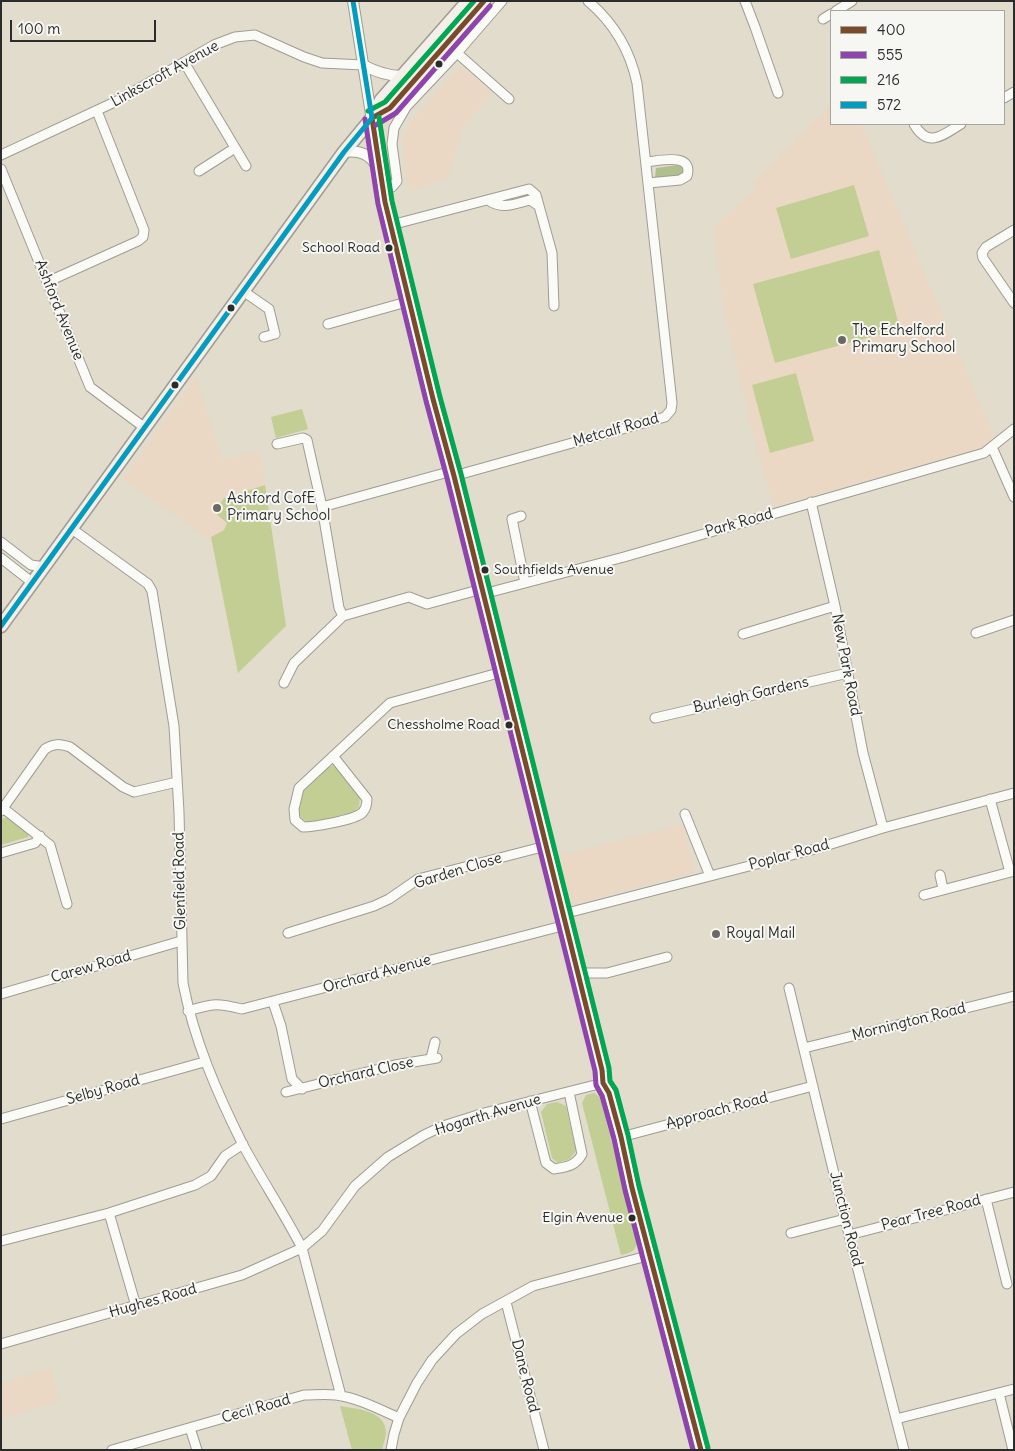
<!DOCTYPE html>
<style>
body{margin:0}
#map{position:relative;width:1015px;height:1451px;overflow:hidden;background:#e1dccb;font-family:Delius,sans-serif}
canvas{display:block}
.frame{position:absolute;inset:0;border:2px solid #2b2b2b;pointer-events:none}
.legend{position:absolute;left:830px;top:10px;width:175px;height:115px;box-sizing:border-box;background:#f6f6f2;border:1px solid #a5a5a2;margin:0;padding:6px 9px;list-style:none;font-size:15px;color:#2b2b2b}
.legend li{display:flex;align-items:center;gap:10px;height:25px}
.legend b{width:25px;border:1px solid #a5a5a2}
.scale{position:absolute;left:10px;top:20px;width:146px;height:22px;box-sizing:border-box;border:2px solid #2b2b2b;border-top:0;padding-left:6px;font-size:15px;line-height:18px;white-space:nowrap;color:#2b2b2b;-webkit-text-stroke:4px #f6f6f2;paint-order:stroke}
</style>
<div id="map">
<canvas width="1015" height="1451"></canvas>
<div class="frame"></div>
<ul class="legend">
<li><b style="height:6px;background:#7a4b2a"></b>400</li>
<li><b style="height:6px;background:#8e44ad"></b>555</li>
<li><b style="height:6px;background:#00a651"></b>216</li>
<li><b style="height:6px;background:#049cbe"></b>572</li>
</ul>
<div class="scale">100 m</div>
</div>
<script>
const ctx = document.querySelector('canvas').getContext('2d');
ctx.lineJoin = 'round';
function fill(path, color) {
  ctx.fillStyle = color;
  ctx.fill(path, 'evenodd');
}
function strokePath(path, color, width, dash) {
  ctx.strokeStyle = color;
  ctx.lineWidth = width;
  ctx.lineCap = dash ? 'butt' : 'round';
  ctx.setLineDash(dash || []);
  ctx.stroke(path);
}
function label(font, color, halo, rows, align = 'center') {
  ctx.font = font + ' Delius,sans-serif';
  ctx.lineWidth = 4;
  ctx.setLineDash([]);
  ctx.textBaseline = 'middle';
  ctx.strokeStyle = halo;
  ctx.fillStyle = color;
  for (const [text, x, y, turn = 0] of rows) {
    ctx.save();
    ctx.translate(x, y);
    ctx.rotate((+turn || 0) * Math.PI / 180);
    ctx.textAlign = isNaN(turn) ? turn : align;
    if (halo) ctx.strokeText(text, 0, 0);
    ctx.fillText(text, 0, 0);
    ctx.restore();
  }
}
const built = new Path2D(`
 M460,66l32,28 -31,35 -12,48 -40,15 -7,-50 6,-16 14,-17z
 M831,104v20h30l133,313 -13,11 -207,58 -22,-75 -29,-128 -9,-76 43,-40 -3,-5z
 M196,378l26,82 38,-9 26,175 -48,47 -27,-136 -4,2 -9,-8 -75,-52z
 M683,824l12,48 -122,32 -14,-48z
 M51,1368l8,32 -58,19v-36z`);
const green = new Path2D(`
 M854,185l15,51 -78,23 -15,-51z
 M879,250l21,79 -125,34 -22,-79z
 M796,373l18,68 -44,12 -18,-68z
 M302,409l6,20 -32,9 -5,-21z
 M265,485l21,141 -48,47 -27,-136 13,-7 3,-7 -13,-11 10,-14z
 M335,765l25,32 -1,10 -5,5 -44,11c-2,-1 -5,-2 -7,-4 -17,-15 16,-52 32,-54z
 M8,817l21,16 -1,4 -27,8v-26z
 M595,1093l5,5 38,142c-2,11 -7,13 -17,15l-39,-152 4,-8z
 M557,1102l9,4 10,45 -6,8 -12,4 -6,-5 -11,-46 6,-8z
 M340,1406c16,3 47,4 46,28 -1,5 -3,11 -4,16h-30z`);
const forest = new Path2D(`
 M679,165l4,2 1,8 -25,5 -4,-2 1,-10z`);
const minor = new Path2D(`
 M745,1l10,26 23,66
 M836,11l16,-10
 M823,19l8,-5
 M457,53l52,46
 M184,62l62,104
 M1004,98l10,-6
 M914,124c14,25 29,11 47,0
 M1,155l118,-55 95,-55 21,-8 20,-2 49,22 18,6 41,2
 M646,162c13,-1 48,-10 41,14l-7,4 -32,3
 M1,169l89,218 55,41
 M199,171l36,-23
 M383,189l9,-2 5,-6 -5,-37 2,-16 12,-21 51,-54 45,-52
 M488,200c14,10 26,4 42,0l9,6
 M391,225l138,-36 7,6 16,58 2,53
 M1014,230l-28,17 -4,6 1,5 31,45
 M47,282l91,-41 5,-4 1,-7 -47,-119
 M243,291l26,18 6,25 -11,3
 M328,324l82,-23
 M277,444l26,-6 4,2 15,67 17,101 4,8
 M992,447l22,50
 M454,476l211,-59 6,-7 1,-7 -35,-320c-7,-33 -23,-60 -49,-82
 M811,502l24,104 28,147 20,75
 M322,507l130,-36
 M521,516l-9,3 13,64
 M1,542l30,23 13,2
 M1,558l32,25
 M483,594l141,-37 360,-104 30,-24
 M976,633l38,-13
 M743,634l92,-28
 M284,683l10,-20 49,-47 66,-19 18,7 55,-15
 M655,718l193,-45
 M333,756l34,43c0,6 -1,10 -5,14 -8,7 -48,14 -59,14l-8,-7 -1,-11 5,-21 91,-85 112,-31
 M990,799l20,73
 M3,808l47,37 17,59
 M1,811l44,-62c9,-6 15,-5 25,-2l53,40 11,5 43,-10
 M685,814l25,62
 M1,853l34,-10 5,-7
 M940,875l3,14
 M924,895l90,-24
 M563,914l252,-65 68,-21 131,-35
 M288,933l86,-27 15,-7 29,-20 128,-33
 M578,973h29l60,-16
 M789,988l56,231 59,231
 M1,994l180,-53
 M273,1002l8,24 11,53 10,10
 M188,1011c26,-8 29,-8 54,-2l324,-84
 M804,1048l210,-52
 M431,1058l4,-16
 M286,1092l109,-27 42,-7
 M530,1101l16,62 8,6c12,-2 22,-3 28,-15l-13,-62
 M1,1119l203,-57
 M621,1137l192,-51
 M986,1199l21,85
 M109,1213l27,93
 M791,1233l54,-14
 M849,1235l165,-43
 M1,1241l108,-28 86,-28 16,-9 14,-20 18,-12
 M506,1302l38,148
 M1,1344l241,-69 60,-27c-18,-35 -40,-68 -59,-103 -26,-52 -49,-105 -60,-162l-4,-171 -5,-86 -22,-135 -4,-7 -76,-55
 M999,1393l14,57
 M341,1396l-39,-148 20,-17 33,-45 33,-29 36,-22 19,-9 41,-13 119,-30
 M896,1419l118,-30
 M190,1428l7,22
 M112,1450l192,-55c10,0 21,-1 32,0 22,3 43,14 63,23
 M391,1450l3,-16 5,-16 18,-35 15,-23 24,-26 26,-20 51,-28 118,-31`);
const tertiary = new Path2D(`
 M353,1l32,201 48,197 21,77 148,594 1,13 6,10 12,44 11,51 69,262
 M363,65c13,7 24,11 39,11
 M344,152c16,-2 26,2 34,16`);
const secondary = new Path2D(`
 M372,118l18,-10 94,-107
 M1,626l343,-474 28,-34 9,-18 87,-99`);
const bus1 = new Path2D(`
 M372,118l13,84 48,197 21,77 148,594 1,13 6,10 12,44 11,51 69,262
 M372,118l18,-10 94,-107`);
const bus2 = new Path2D(`
 M365,119l13,85 48,197 21,77 148,593 1,14 6,11 12,43 11,51 68,260
 M376,125l20,-12 94,-107`);
const bus3 = new Path2D(`
 M368,111l17,-9 89,-101
 M379,117l13,84 48,196 21,77 148,594 1,13 6,9 12,45 11,51 69,262`);
const bus4 = new Path2D(`
 M353,1l19,117
 M1,626l343,-474 28,-34`);
const markers = [
 [439,64,4.5,"#2b2b2b"],
 [389,248,4.5,"#2b2b2b"],
 [231,308,4.5,"#2b2b2b"],
 [842,340,5,"#6b6963"],
 [175,385,4.5,"#2b2b2b"],
 [217,508,5,"#6b6963"],
 [485,570,4.5,"#2b2b2b"],
 [509,725,4.5,"#2b2b2b"],
 [716,934,5,"#6b6963"],
 [632,1218,4.5,"#2b2b2b"]
];
const busNames = [
 ["School Road",380,248],
 ["Southfields Avenue",494,570,"left"],
 ["Chessholme Road",500,725],
 ["Elgin Avenue",623,1218]
];
const streetNames = [
 ["Linkscroft Avenue",165,74,-29],
 ["Ashford Avenue",59,310,68],
 ["Metcalf Road",616,430,-16],
 ["Park Road",739,523,-16],
 ["New Park Road",846,665,79],
 ["Burleigh Gardens",751,695,-13],
 ["Poplar Road",789,855,-15],
 ["Garden Close",458,871,-17],
 ["Glenfield Road",180,881,-91],
 ["Carew Road",91,967,-16],
 ["Orchard Avenue",377,974,-15],
 ["Mornington Road",909,1022,-14],
 ["Orchard Close",366,1073,-13],
 ["Selby Road",103,1090,-16],
 ["Approach Road",717,1111,-15],
 ["Hogarth Avenue",488,1115,-17],
 ["Pear Tree Road",931,1213,-15],
 ["Junction Road",846,1219,76],
 ["Hughes Road",153,1301,-16],
 ["Dane Road",525,1376,76],
 ["Cecil Road",256,1409,-16]
];
const poiNames = [
 ["The Echelford",852,331],
 ["Primary School",852,348],
 ["Ashford CofE",227,499],
 ["Primary School",227,516],
 ["Royal Mail",726,934]
];
fill(built, '#ead8c4');
fill(green, '#c3ce94');
fill(forest, '#b0bf8e');
strokePath(minor, '#9f9c93', 11);
strokePath(tertiary, '#9f9c93', 12);
strokePath(secondary, '#9f9c93', 15);
strokePath(minor, '#fafaf7', 9);
strokePath(tertiary, '#fafaf7', 10);
strokePath(secondary, '#f4f0e9', 12);
strokePath(bus1, '#7a4b2a', 5);
strokePath(bus2, '#8e44ad', 5);
strokePath(bus3, '#00a651', 5);
strokePath(bus4, '#049cbe', 5);
for (const [x, y, r, color] of markers) {
  const dot = new Path2D();
  dot.arc(x, y, r, 0, 2 * Math.PI);
  ctx.fillStyle = color;
  ctx.fill(dot);
  strokePath(dot, '#f6f6f2', 2);
}
label('14px', '#2b2b2b', '#f6f6f2', busNames, 'right');
label('15px', '#2b2b2b', '#f6f6f2', streetNames);
label('15px', '#2b2b2b', '#f6f6f2', poiNames, 'left');
</script>
